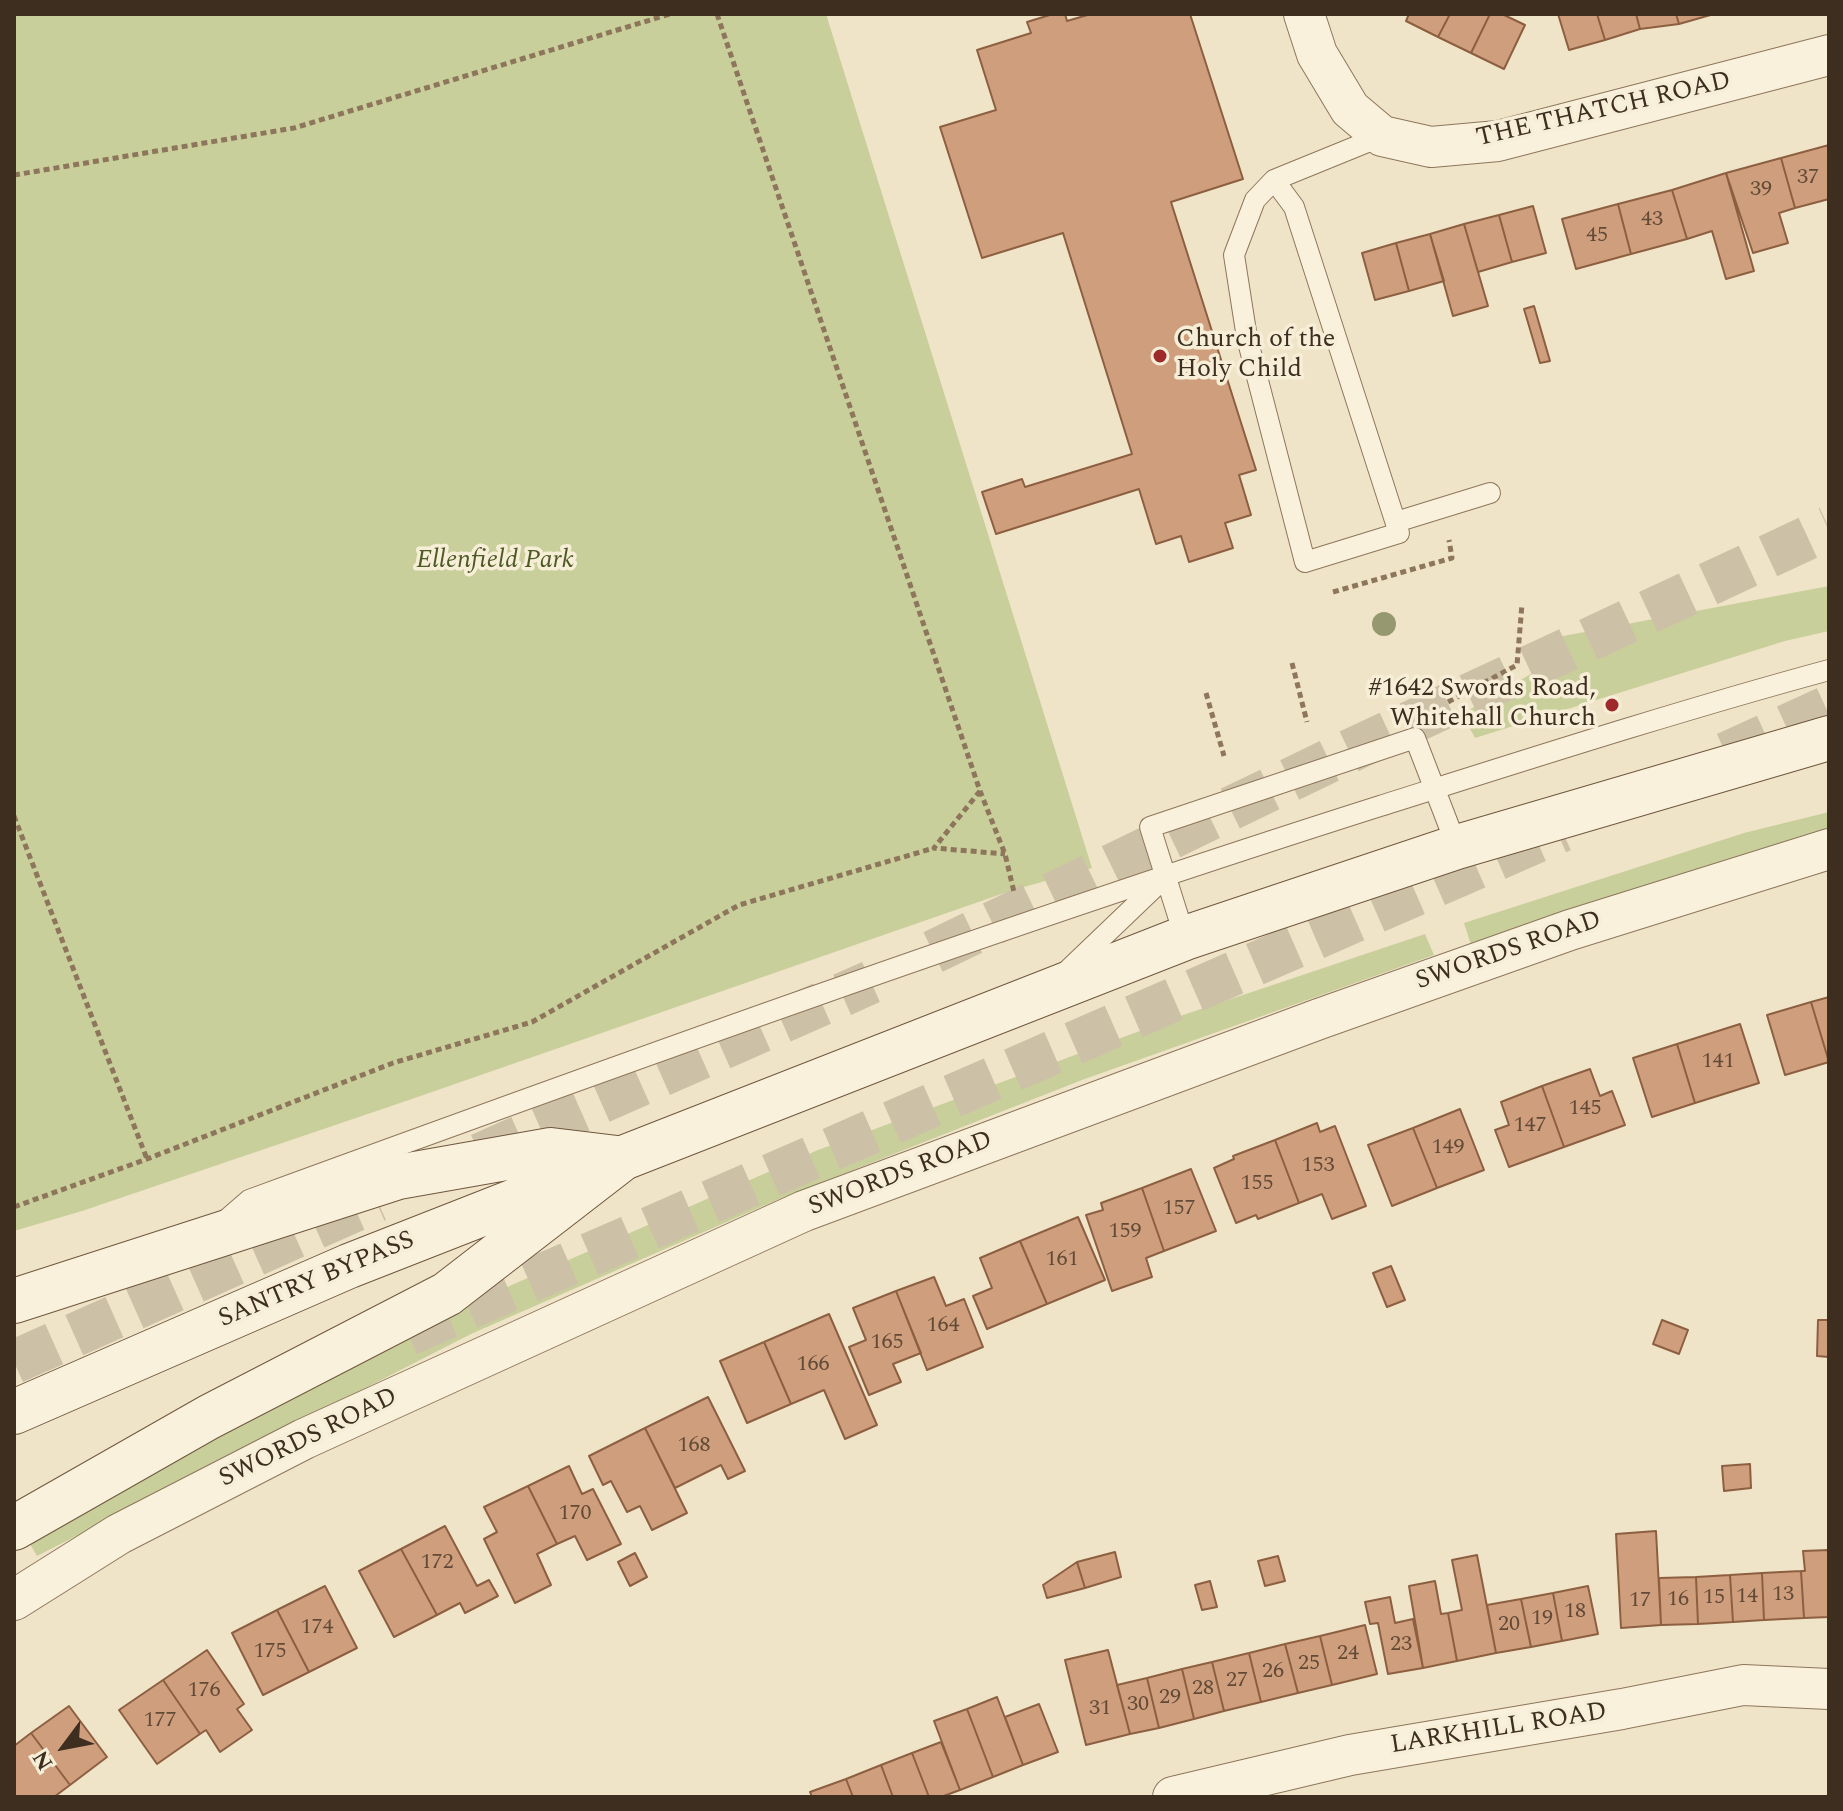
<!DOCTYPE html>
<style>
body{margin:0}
#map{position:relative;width:1843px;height:1811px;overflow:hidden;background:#f0e4c8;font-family:Spectral,serif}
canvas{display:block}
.frame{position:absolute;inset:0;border:16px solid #3d2e20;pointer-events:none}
.north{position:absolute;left:24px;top:1707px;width:80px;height:80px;-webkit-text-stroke:6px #f7eed8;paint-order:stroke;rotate:238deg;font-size:22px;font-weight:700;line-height:32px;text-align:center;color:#3d2e20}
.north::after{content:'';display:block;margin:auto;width:28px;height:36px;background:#3d2e20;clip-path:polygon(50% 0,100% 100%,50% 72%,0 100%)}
</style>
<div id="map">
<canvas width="1843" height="1811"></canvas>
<div class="frame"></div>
<div class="north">N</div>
</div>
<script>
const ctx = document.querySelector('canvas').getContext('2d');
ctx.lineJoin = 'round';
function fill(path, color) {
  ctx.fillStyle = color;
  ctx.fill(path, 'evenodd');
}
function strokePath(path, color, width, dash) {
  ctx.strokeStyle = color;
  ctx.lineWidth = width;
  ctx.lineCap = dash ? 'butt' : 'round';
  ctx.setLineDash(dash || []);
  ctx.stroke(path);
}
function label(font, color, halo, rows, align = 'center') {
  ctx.font = font + ' Spectral,serif';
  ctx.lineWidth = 7;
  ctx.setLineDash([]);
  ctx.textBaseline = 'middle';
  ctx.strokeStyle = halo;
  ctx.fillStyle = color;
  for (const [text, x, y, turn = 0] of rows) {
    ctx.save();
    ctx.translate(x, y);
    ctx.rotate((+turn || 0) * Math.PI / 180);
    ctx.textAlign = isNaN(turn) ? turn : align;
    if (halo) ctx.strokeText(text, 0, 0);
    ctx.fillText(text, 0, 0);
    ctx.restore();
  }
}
const green = new Path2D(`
 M14,14h812l266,854 -79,22 -604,210 -327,111 -68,20z
 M1829,586v45l-44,10 -310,97 -13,-24 74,-43 6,-31z
 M1829,812v23l-358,110 -7,-22 280,-90z
 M1425,934l9,21 -352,125 -305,120 -306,134 -434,222 -7,-12 62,-41 363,-193 363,-160 365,-135z`);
const building = new Path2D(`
 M1053,14h12l2,7 24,-7h99l53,165 -72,23 85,268 -17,5 12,40 -26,8 8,25 -44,14 -8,-26 -25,8 -17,-55 -143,45 -14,-42 40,-13 3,8 107,-33 -69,-221 -81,25 -42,-131 56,-17 -19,-60 54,-17 -4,-11z
 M1409,14h41l-12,23 -32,-16z
 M1450,14h40l-19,39 -33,-16z
 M1490,14h12l23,11 -21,44 -33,-16z
 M1558,14h39l8,26 -36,10z
 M1597,14h39l4,15 -35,11z
 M1636,14h40l3,10 -39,5z
 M1676,14h38l-35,10z
 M1829,145v54l-34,9 -14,-50z
 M1781,158l14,50 -16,5 9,30 -35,10 -27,-80z
 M1726,173l28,98 -28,8 -14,-48 -25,8 -15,-49z
 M1672,190l15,49 -56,15 -13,-50z
 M1618,204l13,50 -55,15 -14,-50z
 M1533,206l13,47 -34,9 -13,-47z
 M1499,215l13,47 -34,10 -14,-48z
 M1464,224l24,82 -35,10 -23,-82z
 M1430,234l14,47 -35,10 -13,-48z
 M1396,243l13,48 -34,9 -13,-47z
 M1534,306l16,55 -10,2 -16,-54z
 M1829,997v65l-18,-60z
 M1811,1002l18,60 -44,13 -18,-60z
 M1740,1024l19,59 -64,20 -18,-59z
 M1677,1044l18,59 -43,14 -19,-59z
 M1590,1069l10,27 12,-5 13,34 -61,22 -22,-61z
 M1542,1086l22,61 -55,20 -14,-37 14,-5 -8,-23z
 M1460,1109l24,61 -47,18 -24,-60z
 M1317,1123l3,9 15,-6 31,80 -34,13 -10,-25 -23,9 -24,-63z
 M1413,1128l24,60 -45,18 -24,-61z
 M1275,1140l24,63 -41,16 -2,-4 -20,8 -22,-55 20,-9 -1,-3z
 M1191,1169l25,62 -52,20 -22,-63z
 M1142,1188l22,63 -18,7 6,19 -40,14 -26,-76 17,-5 -2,-7z
 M1078,1217l27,63 -58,24 -27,-63z
 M1020,1241l27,63 -60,25 -14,-33 19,-8 -12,-30z
 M1391,1266l14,34 -18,7 -14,-34z
 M934,1277l12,29 18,-7 19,48 -56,23 -31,-79z
 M896,1291l25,62 -28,11 8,18 -32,13 -20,-48 17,-7 -13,-32z
 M829,1314l48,111 -32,14 -21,-49 -33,14 -27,-62z
 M1662,1320l26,10 -9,24 -26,-10z
 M1818,1320h11v37l-12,-1z
 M764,1342l27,62 -44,19 -27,-62z
 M708,1397l37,74 -17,8 -7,-14 -46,23 -30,-60z
 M645,1428l42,85 -35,17 -12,-24 -13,6 -16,-31 -8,4 -14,-29z
 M1750,1464l1,24 -27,3 -2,-25z
 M569,1466l13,28 11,-5 28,55 -34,16 -12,-24 -18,8 -29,-58z
 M528,1486l29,58 -20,10 14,31 -36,18 -31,-64 13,-7 -13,-25z
 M445,1526l32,60 12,-6 9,16 -33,17 -5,-10 -23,12 -36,-66z
 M1656,1531l5,94 -40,3 -5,-94z
 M401,1549l36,66 -43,22 -35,-66z
 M1829,1550v67l-25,1 -3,-47h4l-2,-20z
 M1115,1552l6,25 -36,11 -8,-26z
 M635,1553l12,24 -17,9 -12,-24z
 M1477,1555l19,98 -39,8 -9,-48 14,-3 -10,-50z
 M1278,1556l7,25 -20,5 -7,-25z
 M1077,1562l8,26 -38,10 -4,-13z
 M1801,1571l3,47 -40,2 -2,-47z
 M1762,1573l2,47 -31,2 -3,-47z
 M1730,1575l3,47 -35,2 -2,-47z
 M1696,1577l2,47 -37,1 -2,-47z
 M1210,1581l7,26 -15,3 -7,-25z
 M1435,1581l6,33 7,-1 9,48 -34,7 -14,-82z
 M325,1586l32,62 -48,24 -32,-62z
 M1588,1586l10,48 -36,7 -9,-48z
 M1553,1593l9,48 -31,6 -10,-48z
 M1390,1597l5,26 18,-4 10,49 -35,6 -10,-51 -8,1 -5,-22z
 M1521,1599l10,48 -35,6 -9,-48z
 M277,1610l32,62 -46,23 -31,-62z
 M1365,1625l12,49 -45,11 -12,-49z
 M1320,1636l12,49 -34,8 -13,-49z
 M1285,1644l13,49 -37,9 -12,-49z
 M207,1650l37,54 -7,5 15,21 -32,22 -14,-22 -6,4 -37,-54z
 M1108,1650l22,84 -44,11 -21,-85z
 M1249,1653l12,49 -37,9 -12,-49z
 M1212,1662l12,49 -30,8 -12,-50z
 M1182,1669l12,50 -35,9 -12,-50z
 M1147,1678l12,50 -29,6 -13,-49z
 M163,1680l37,54 -43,30 -38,-54z
 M997,1697l26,68 -30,12 -26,-68z
 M1039,1704l19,48 -35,13 -18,-48z
 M69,1706l38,51 -37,28 -39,-52z
 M967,1709l26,68 -33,13 -26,-69z
 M31,1733l39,52 -16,12 -40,-1v-50z
 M941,1742l19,48 -19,7h-12l-17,-44z
 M912,1753l17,44h-36l-12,-32z
 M881,1765l12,32h-40l-7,-18z
 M846,1779l7,18h-41l-2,-5z`);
const motorwayTunnel = new Path2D(`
 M1726,754l103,-47
 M933,952l423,-204 473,-220
 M480,1155l391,-173
 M408,1334l1154,-504
 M14,1362l363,-162`);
const path = new Path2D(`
 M717,14l263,777 25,63 9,38
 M14,175l280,-47 376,-114
 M1333,592l119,-34 -3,-18
 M1292,663l15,59
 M1206,693l18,63
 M1448,702l69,-37 5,-61
 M980,791l-46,57 71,6
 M14,816l133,343
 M14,1207l133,-48 246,-96 139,-41 207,-117 195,-57`);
const service = new Path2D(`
 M1274,180l-19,20 -21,55 13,83 58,224 94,-29 -105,-326 -20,-27 108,-44
 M1396,522l94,-29
 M1185,938l-35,-111 265,-89 42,109
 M1068,970l92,-88
 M227,1219l22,-19c375,-137 750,-273 1131,-394 149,-47 298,-95 449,-136`);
const minor = new Path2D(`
 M1304,14l13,40 33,55 32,27 49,11 67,-6 331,-86
 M14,1600l105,-66 185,-95 500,-228 515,-192 251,-89 259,-81
 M1173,1797l177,-42 272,-46 121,-24 86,4`);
const secondary = new Path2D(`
 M14,1301l384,-124 153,-27 66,8
 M14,1412l335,-146 227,-89
 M14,1528l195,-111 238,-123 176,-136 562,-220 272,-91 372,-109`);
const trees = [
 [1384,624]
];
const markers = [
 [1160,356,8,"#9e2a2b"],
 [1612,705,8,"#9e2a2b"]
];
const numberNames = [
 ["37",1808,179],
 ["39",1761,191],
 ["43",1652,221],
 ["45",1597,237],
 ["141",1718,1063],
 ["145",1585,1110],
 ["147",1530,1127],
 ["149",1448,1149],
 ["153",1318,1167],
 ["155",1257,1185],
 ["157",1179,1210],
 ["159",1125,1233],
 ["161",1062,1261],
 ["164",943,1327],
 ["165",887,1344],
 ["166",813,1366],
 ["168",694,1447],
 ["170",575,1515],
 ["172",437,1564],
 ["13",1783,1596],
 ["14",1747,1598],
 ["15",1714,1599],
 ["16",1678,1601],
 ["17",1640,1602],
 ["18",1575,1613],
 ["19",1542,1620],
 ["20",1509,1626],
 ["174",317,1629],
 ["23",1401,1646],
 ["175",270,1653],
 ["24",1348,1655],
 ["25",1309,1665],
 ["26",1273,1673],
 ["27",1237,1682],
 ["28",1203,1690],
 ["176",204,1692],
 ["29",1170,1699],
 ["30",1138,1706],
 ["31",1100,1710],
 ["177",160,1722]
];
const streetNames = [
 ["THE THATCH ROAD",1604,111,-13],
 ["SWORDS ROAD",1509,952,-19],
 ["SWORDS ROAD",901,1175,-21],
 ["SANTRY BYPASS",317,1281,-23],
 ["SWORDS ROAD",309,1439,-26],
 ["LARKHILL ROAD",1499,1730,-9]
];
const poiNames = [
 ["Church of the",1176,341],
 ["Holy Child",1176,371],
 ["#1642 Swords Road,",1596,690,"right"],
 ["Whitehall Church",1596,720,"right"]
];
const parkNames = [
 ["Ellenfield Park",495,562]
];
fill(green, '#c9cf9b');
fill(building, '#cf9f7d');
strokePath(building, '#8d5f41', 2);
strokePath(motorwayTunnel, '#ccc0a6', 44, [44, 22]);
strokePath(service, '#8d765c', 22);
strokePath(minor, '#8d765c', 42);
strokePath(secondary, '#6f573f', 46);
strokePath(path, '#8d765c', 5, [6, 4]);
strokePath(service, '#faf1dc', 20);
strokePath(minor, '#faf1dc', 40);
strokePath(secondary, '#faf1dc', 44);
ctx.fillStyle = '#96986f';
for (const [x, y] of trees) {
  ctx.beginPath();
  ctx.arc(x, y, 12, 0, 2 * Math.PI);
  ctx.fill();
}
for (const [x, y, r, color] of markers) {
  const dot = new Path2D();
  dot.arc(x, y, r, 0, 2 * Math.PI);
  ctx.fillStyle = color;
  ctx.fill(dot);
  strokePath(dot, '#f7eed8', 3);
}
label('22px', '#624a37', null, numberNames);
label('26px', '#3d2e20', '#f7eed8', streetNames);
label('26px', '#3d2e20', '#f7eed8', poiNames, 'left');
label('italic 26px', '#4d5a26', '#f7eed8', parkNames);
</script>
